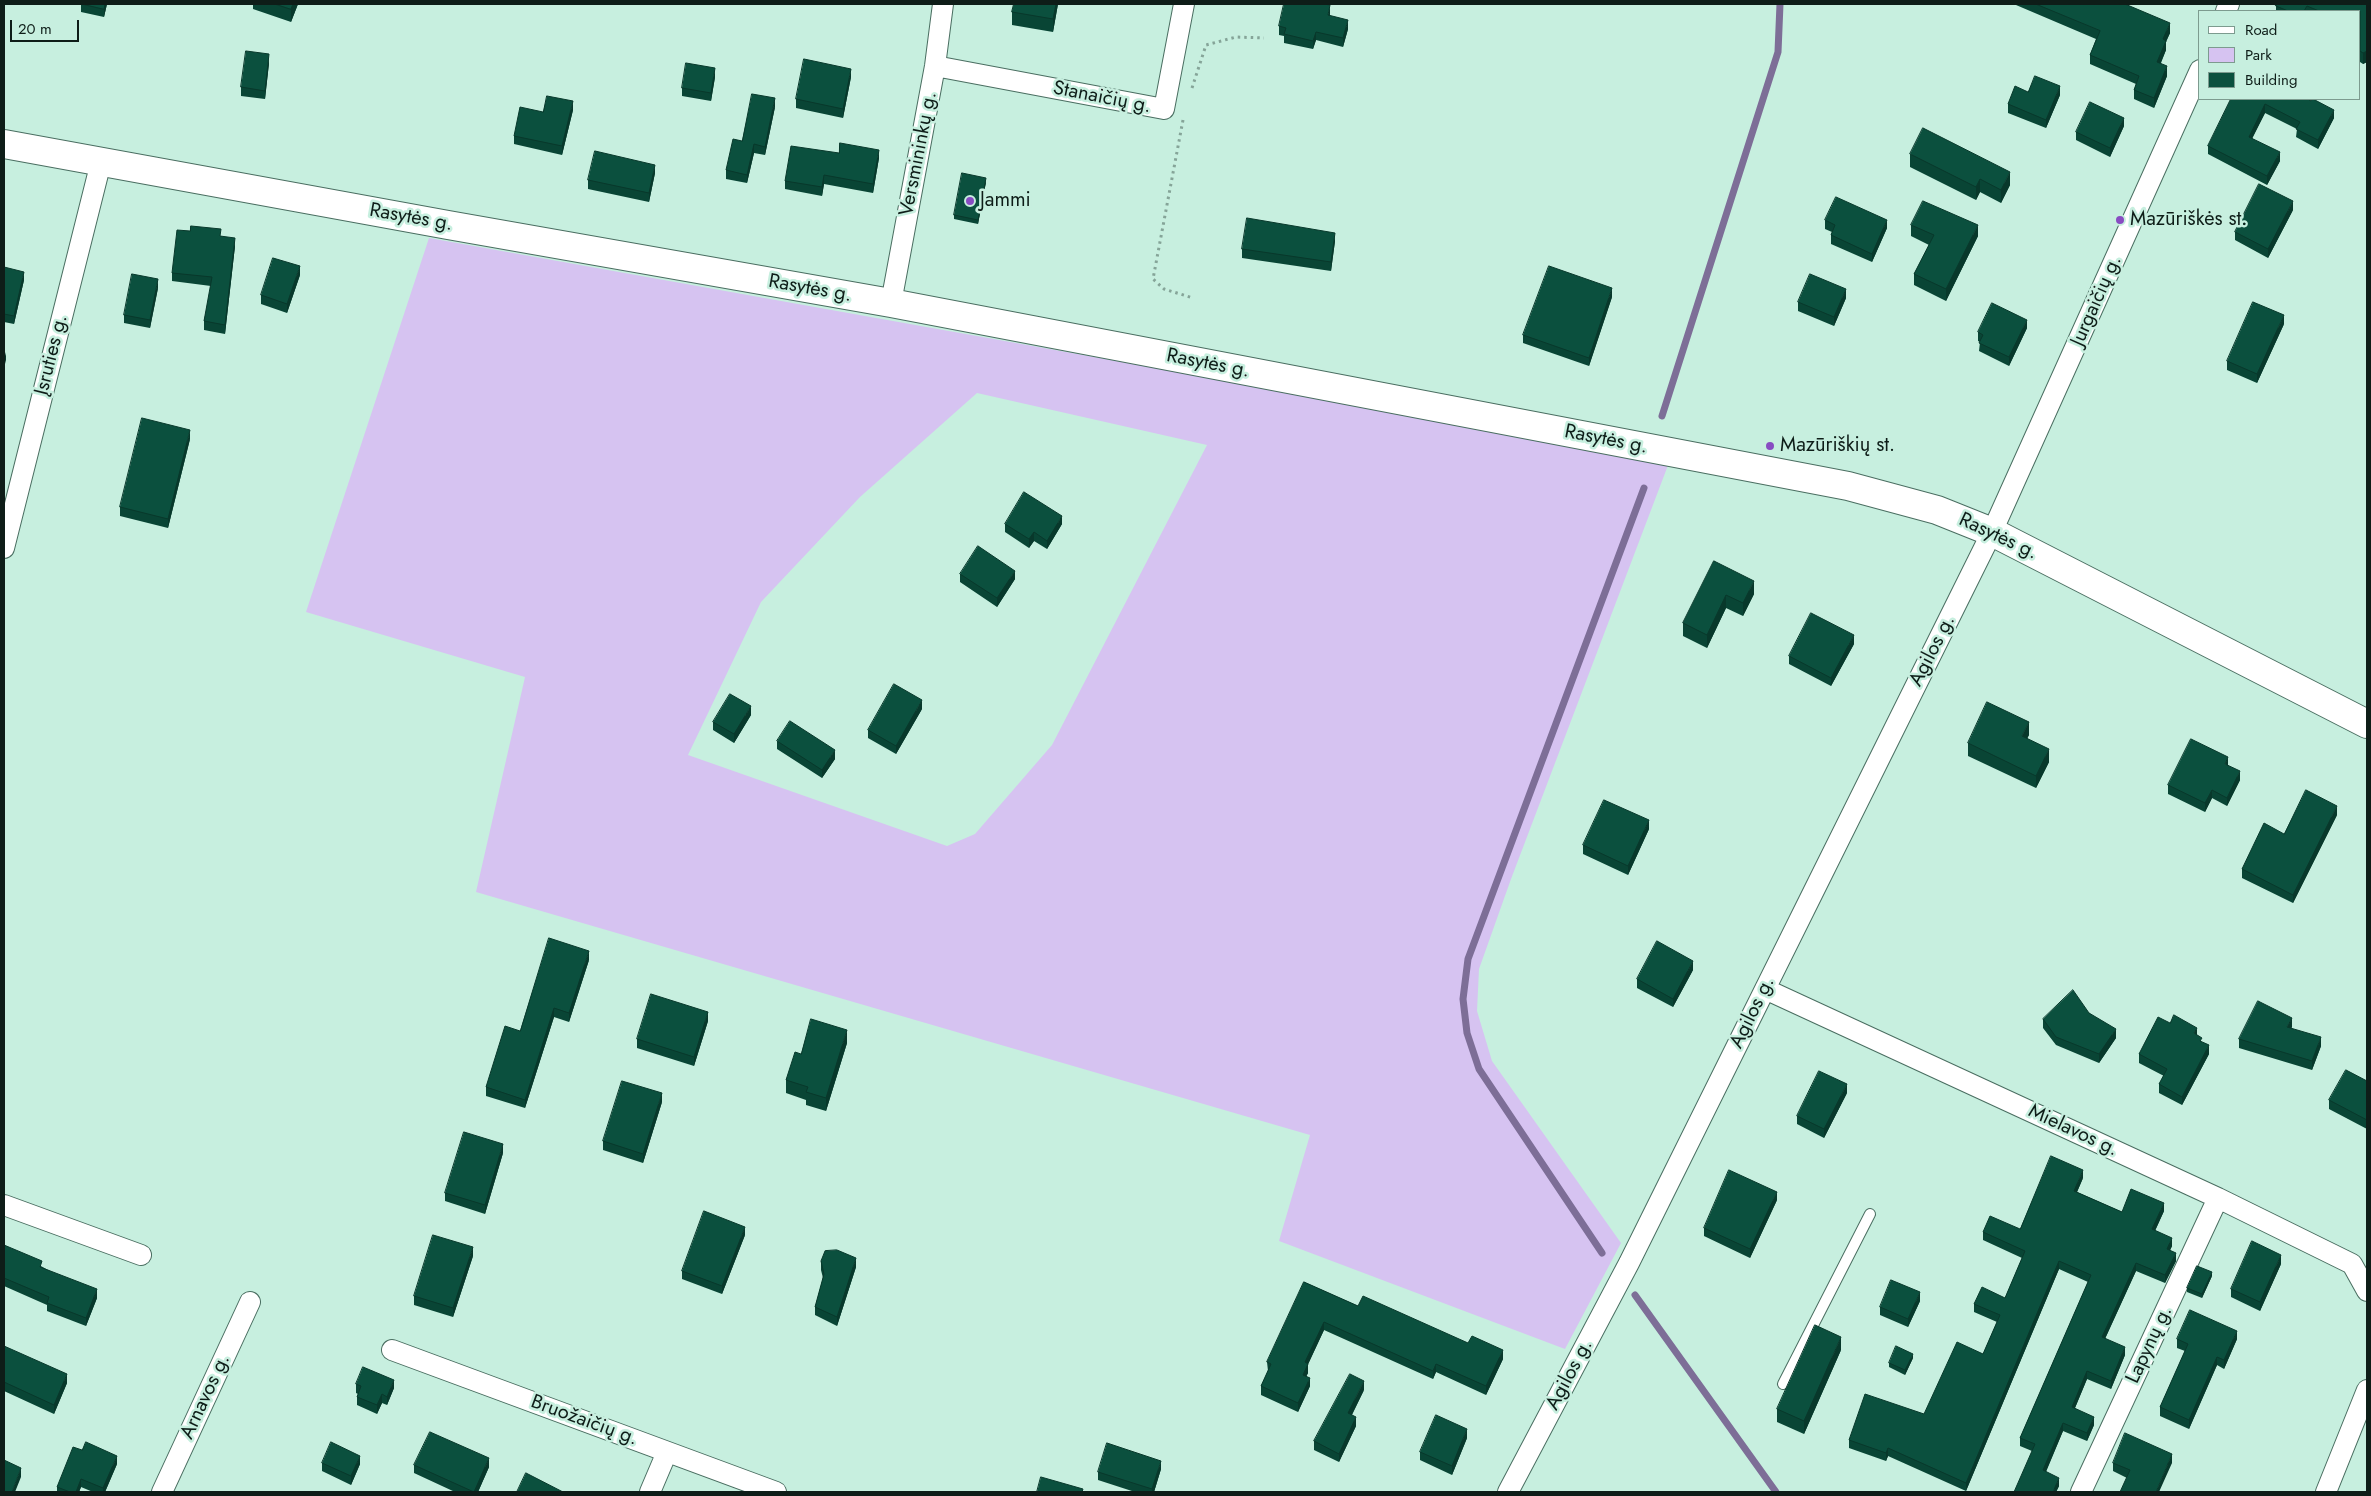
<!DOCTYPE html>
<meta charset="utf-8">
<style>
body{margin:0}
#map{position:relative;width:2371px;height:1496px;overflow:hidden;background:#c7efdf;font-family:Jost,sans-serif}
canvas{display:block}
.frame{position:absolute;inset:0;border:5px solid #0e1d18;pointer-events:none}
.legend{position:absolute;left:2198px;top:10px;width:162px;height:90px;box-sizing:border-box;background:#c7efdf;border:1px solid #7d9b8f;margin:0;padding:6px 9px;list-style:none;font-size:15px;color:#0e1d18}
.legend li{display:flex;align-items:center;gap:10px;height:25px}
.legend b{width:25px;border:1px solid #7d9b8f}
.scale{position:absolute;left:10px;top:20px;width:69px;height:22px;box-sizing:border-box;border:2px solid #0e1d18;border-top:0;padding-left:6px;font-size:15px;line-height:18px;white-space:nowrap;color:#0e1d18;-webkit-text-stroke:4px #c7efdf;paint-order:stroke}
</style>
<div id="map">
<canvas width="2371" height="1496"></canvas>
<div class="frame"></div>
<ul class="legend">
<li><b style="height:6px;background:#fff"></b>Road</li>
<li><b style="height:14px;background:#d6c3f1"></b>Park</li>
<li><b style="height:14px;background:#0b503e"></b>Building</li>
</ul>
<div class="scale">20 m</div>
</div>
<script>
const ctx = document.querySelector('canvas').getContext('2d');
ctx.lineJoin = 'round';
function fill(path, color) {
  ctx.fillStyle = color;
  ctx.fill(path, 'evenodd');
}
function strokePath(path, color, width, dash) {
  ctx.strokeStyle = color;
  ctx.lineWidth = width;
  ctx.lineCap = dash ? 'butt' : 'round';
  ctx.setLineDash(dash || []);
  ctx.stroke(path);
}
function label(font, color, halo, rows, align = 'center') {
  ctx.font = font + ' Jost,sans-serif';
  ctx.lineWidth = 5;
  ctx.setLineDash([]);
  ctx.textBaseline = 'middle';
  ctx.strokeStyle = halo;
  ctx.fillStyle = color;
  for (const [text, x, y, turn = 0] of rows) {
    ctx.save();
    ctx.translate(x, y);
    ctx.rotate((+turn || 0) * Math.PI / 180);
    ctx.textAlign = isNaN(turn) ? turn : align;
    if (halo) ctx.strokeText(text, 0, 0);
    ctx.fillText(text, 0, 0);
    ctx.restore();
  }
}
const green = new Path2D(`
 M429,238l1241,222 -159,419 -32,90 -2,42 15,50 129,182 -56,106 -286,-108 31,-106 -834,-243 49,-215 -219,-65zM977,393l230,52 -155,300 -77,89 -28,12 -259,-91 73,-153 99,-105z`);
const stream = new Path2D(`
 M1662,416l116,-364 2,-48
 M1602,1253l-123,-184 -12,-36 -4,-34 5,-40 176,-471
 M1635,1295l141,197`);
const path = new Path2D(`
 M1192,88l14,-43 30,-8 28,1
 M1183,120l-30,159 11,10 29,9`);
const service = new Path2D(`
 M1783,1384l87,-170`);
const minor = new Path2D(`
 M2226,11l3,-7
 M935,66l229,43 20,-105
 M891,303l44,-237 8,-62
 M4,548l97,-386
 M1765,989l453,209 134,66 15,27
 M4,1205l137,50
 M392,1350l384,142
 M162,1492l88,-190
 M650,1492l17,-40
 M1508,1492l121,-229 363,-731 208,-462
 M2081,1492l137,-294
 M2326,1492l41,-102`);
const secondary = new Path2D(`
 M4,144l444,81 443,78 957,183 89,24 55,22 375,192`);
const wall = new Path2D(`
 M81,4h26l-3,13 -23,-5z
 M253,4h45l-7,18 -38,-13z
 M1014,4h44l-5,28 -41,-7v-13z
 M2016,4h109l45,29 -4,8v9l-5,13 6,13 -13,32 -20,-9v-9l2,-6 -46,-20v-9l6,-16 -80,-34z
 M2273,4h94v58l-4,2 -3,-2v-51h-84v-5z
 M1330,14v2l18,13 -5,18 -27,-7 -3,9 -29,-6v-7l-5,-1v-9z
 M269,63l-4,36 -24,-3v-9z
 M715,77l-4,24 -29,-5v-8z
 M851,77l-8,41 -47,-10v-9z
 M2060,95l-14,33 -38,-15v-9z
 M2231,99h77l26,19 -16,31 -22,-12 1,-8 -32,-16 -13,25 28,23 -13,24 -59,-31v-8z
 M775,107l-10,48 -11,-2 -7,30 -21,-4v-9l16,-29z
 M573,110l-11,45 -48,-11v-8l29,-24z
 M2124,126l-14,31 -34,-17v-8z
 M839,153l40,5 -6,35 -49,-9 -2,12 -37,-7v-8z
 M1910,154l100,31 -9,18 -21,-11 -4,8 -66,-33z
 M655,173l-6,29 -61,-13v-9z
 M986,182l-8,42 -24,-5v-4z
 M2293,210l-25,48 -33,-18v-8z
 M1825,220l62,8 -15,34 -41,-18v-9l1,-3 -7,-3z
 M1911,225l67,11 -32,65 -32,-16v-11l15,-29 -18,-9z
 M221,236l14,10 -10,88 -21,-4v-9l7,-35 -39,-5v-8z
 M1335,241l-4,30 -89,-13v-9z
 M4,267l20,13 -10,44 -10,-2z
 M300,275l-13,38 -26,-9v-9z
 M158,288l-8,40 -26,-5v-8z
 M1612,297l-23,69 -66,-23v-8z
 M1846,298l-12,28 -36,-15v-9z
 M2284,324l-27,59 -30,-13v-9z
 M2027,328l-18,38 -30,-15 1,-9 -2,-1v-9z
 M190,439l-22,89 -48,-12v-9z
 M1005,524h57l-15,25 -13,-8 -5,7 -24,-16z
 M1714,561l40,33 -11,22 -17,-8 -19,40 -24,-12v-13z
 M960,574l55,5 -18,28 -37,-25z
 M1854,644l-23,42 -42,-22v-8z
 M922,709l-26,45 -28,-16v-8z
 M751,715l-17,28 -21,-13v-8z
 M2029,735l-2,3 22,24 -13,26 -68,-32v-13z
 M777,741l58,18 -13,19 -45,-29z
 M2228,765l12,15 -13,26 -15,-8 -7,14 -37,-18v-9z
 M2337,815l-44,88 -51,-25v-9l42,-35z
 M1649,829l-21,46 -45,-21v-9z
 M589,960l-20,62 -15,-5 -29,91 -39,-12v-9l34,-56z
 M1693,970l-20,37 -36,-19v-9z
 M2089,1013l27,25 -17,25 -43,-18 -13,-17v-9z
 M708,1021l-14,45 -57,-18v-9z
 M2170,1023l27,12 12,19 -27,51 -23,-12v-9l5,-8 -25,-13v-9z
 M2292,1027l-1,1 30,18 -9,24 -73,-22v-9z
 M847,1043l-21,68 -20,-6v-5l-20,-7v-13l15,-26z
 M2367,1081v48l-38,-20v-9z
 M1847,1093l-23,45 -27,-14v-8z
 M662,1102l-19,61 -40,-13v-9z
 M503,1153l-18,61 -40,-13v-8z
 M2083,1178l-6,14 45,20 42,-1 -9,20 17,15 -2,4 6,11 -11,22 -29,-12 -31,68 20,16 -14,34 -24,-10 -12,29 19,17 -7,16 -24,-10 -17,41 13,14 -3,6 -24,-41 -12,-5v-8l68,-156 -29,-13 -93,222 -78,-35 -2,5 -37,-13v-8l75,-26 59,-60 14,-32 -23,-10v-8l31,-6 17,-40 -39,-18v-8l37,-3z
 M1777,1200l-27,58 -46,-22v-8z
 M745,1235l-23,59 -40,-15v-8z
 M4,1245l93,53 -11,28 -39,-15v-6l-43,-19z
 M473,1256l-20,61 -39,-12v-9z
 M821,1261l35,6 -19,59 -22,-11v-8l8,-29 -2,-8z
 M2281,1264l-21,47 -29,-14v-8z
 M2212,1276l-10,22 -15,-6v-4z
 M1304,1282l54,24 145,53 -17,36 -50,-23 -3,7 -109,-49 -16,34v9l-2,3 4,10 -12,26 -37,-17v-9l7,-15 -1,-9z
 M1920,1301l-12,26 -28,-12v-8z
 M2177,1339h60l-13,30 -7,-4 -28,64 -29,-13v-9l25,-56 -8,-3z
 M4,1346l63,37 -13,31 -50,-23z
 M1841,1350l-37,84 -27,-12v-13z
 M1913,1358l-8,17 -16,-8v-4z
 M356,1384l38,4 -7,17 -5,-2 -5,11 -20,-9v-8l1,-3 -2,-1z
 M1364,1390l-12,25 4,11 -17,36 -25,-12v-9z
 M1467,1438l-15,37 -32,-15v-8z
 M322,1463l38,1 -9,21 -29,-14z
 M2113,1463h59l-45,15 -14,-7z
 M117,1464l-12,28h-12l-12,-5 -2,5h-22v-5z
 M414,1465l75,2 -11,25h-23l-41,-19z
 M1161,1469l-7,23h-19l-37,-12v-8z`);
const shadedWall = new Path2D(`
 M105,4h2l-3,13v-8z
 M293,4h5l-7,18v-13z
 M1056,4h2l-5,28v-13z
 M1330,5v9l-2,10v-9z
 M1348,20v9l-5,18v-9z
 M2170,23v10l-7,16v-10z
 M1316,32v8l-3,9v-8z
 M2166,41v9l-9,21v-9z
 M2367,51v11l-4,2v-11z
 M269,54v9l-4,36v-8z
 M2167,66v10l-13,32v-10z
 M715,68v9l-4,24v-8z
 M851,69v8l-8,41v-9z
 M2060,86v9l-14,33v-8z
 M775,98v9l-10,48v-8z
 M573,101v9l-11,45v-9z
 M2265,104v9l-16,32v-8z
 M2334,110v8l-16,31v-9z
 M2124,118v8l-14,31v-9z
 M754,144v9l-7,30v-8z
 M879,150v8l-6,35v-9z
 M2280,152v9l-13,24v-9z
 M655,165v8l-6,29v-9z
 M2010,172v13l-9,18v-13z
 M824,175v9l-2,12v-9z
 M986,178v4l-8,42v-4z
 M1980,179v13l-4,8v-13z
 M2293,201v9l-25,48v-9z
 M1887,220v8l-15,34v-8z
 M1978,225v11l-32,65v-12z
 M1335,233v8l-4,30v-9z
 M235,238v8l-10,88v-9z
 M300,266v9l-13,38v-9z
 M24,272v8l-10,44v-8z
 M158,279v9l-8,40v-8z
 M1612,288v9l-23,69v-8z
 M1846,289v9l-12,28v-9z
 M2284,315v9l-27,59v-9z
 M2027,320v8l-18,38v-9z
 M6,352v8l-2,8v-8z
 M190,430v9l-22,89v-9z
 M1062,516v8l-15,25v-8z
 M1034,532v9l-5,7v-9z
 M1015,571v8l-18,28v-9z
 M1754,581v13l-11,22v-13z
 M1726,595v13l-19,40v-13z
 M1854,635v9l-23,42v-8z
 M922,700v9l-26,45v-8z
 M751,706v9l-17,28v-9z
 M2029,722v13l-7,14v-13z
 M2049,749v13l-13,26v-12z
 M835,750v9l-13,19v-8z
 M2228,757v9l-3,-2z
 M2240,771v9l-13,26v-8z
 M2212,790v8l-7,14v-9z
 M2337,806v9l-44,88v-8z
 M1649,820v9l-21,46v-9z
 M589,951v9l-20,62v-9z
 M1693,961v9l-20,37v-8z
 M554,1008v9l-29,91v-8z
 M708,1012v9l-14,45v-9z
 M2292,1018v9l-5,8v-8z
 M2197,1028v8l-3,-3z
 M2116,1029v9l-17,25v-9z
 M847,1030v13l-21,68v-13z
 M2321,1037v9l-9,24v-9z
 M2209,1045v9l-27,51v-8z
 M1847,1084v9l-23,45v-9z
 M662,1093v9l-19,61v-9z
 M503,1144v9l-18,61v-9z
 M2083,1170v8l-9,21v-8z
 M1777,1192v8l-27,58v-9z
 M2164,1203v8l-12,26v-8z
 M745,1227v8l-23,59v-8z
 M2172,1238v8l-5,11v-8z
 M473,1247v9l-20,61v-9z
 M2176,1253v8l-11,22v-8z
 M2281,1255v9l-21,47v-9z
 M856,1258v9l-19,59v-9z
 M2059,1261v8l-93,222v-8z
 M2136,1263v8l-34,74v-8z
 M2212,1272v4l-10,22v-4z
 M97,1289v9l-11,28v-8z
 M1920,1292v9l-12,26v-8z
 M1324,1322v8l-19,41v-9z
 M2237,1331v8l-13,30v-9z
 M1841,1337v13l-37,84v-13z
 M2125,1347v8l-14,34v-8z
 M1503,1350v9l-17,36v-9z
 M1913,1354v4l-8,17v-5z
 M2217,1357v8l-28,64v-9z
 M1308,1364v9l-5,11v-9z
 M1436,1364v8l-3,7v-8z
 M2087,1371v8l-15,36v-8z
 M67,1374v9l-13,31v-9z
 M1310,1378v8l-12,26v-9z
 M394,1380v8l-7,17v-8z
 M1364,1381v9l-16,32v-9z
 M382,1394v9l-5,11v-9z
 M1356,1417v9l-17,36v-8z
 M2094,1417v8l-7,16v-8z
 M2063,1423v8l-20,47v-8z
 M1467,1429v9l-15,37v-9z
 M1888,1448v8l-2,5v-8z
 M2172,1454v9l-13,29h-3z
 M117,1456v8l-12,28h-2v-4z
 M360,1456v8l-9,21v-9z
 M489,1458v9l-11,25h-4z
 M1161,1461v8l-7,23h-2v-3z
 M21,1468v9l-6,15h-3z
 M2059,1478v8l-3,6h-3z
 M81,1479v8l-2,5h-3z`);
const building = new Path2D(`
 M82,4h23l-1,5z
 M275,4h18l-2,5z
 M1014,4h42l-3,15 -41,-7z
 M1284,4h40l6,1 -2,10 20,5 -5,18 -27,-6 -3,9 -29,-7 2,-6 -7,-2z
 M2036,4h89l45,19 -7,16 3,2 -9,21 10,4 -13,32 -20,-8 5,-14 -49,-21 10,-24z
 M2277,4h90v47l-4,2 -3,-2v-40h-41l-12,-5 -3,5h-16l-12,-5z
 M246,51l23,3 -4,37 -24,-4z
 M804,59l47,10 -8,40 -47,-10z
 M686,63l29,5 -4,25 -29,-5z
 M2035,76l25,10 -14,34 -38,-16 7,-18 13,6z
 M752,94l23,4 -10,49 -11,-3 -7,31 -21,-5 7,-31 9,2z
 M547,96l26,5 -11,45 -48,-10 6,-29 23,5z
 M2231,99h77l3,2 1,-2h1l21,11 -16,30 -22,-11 4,-7 -35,-18 -16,33 31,15 -13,24 -59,-30z
 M2090,102l34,16 -14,30 -34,-16z
 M1923,128l87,44 -9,18 -21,-11 -4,8 -66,-33z
 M840,143l39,7 -6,34 -49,-9 -2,12 -37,-6 6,-35 48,7z
 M595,151l60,14 -6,28 -61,-13z
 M962,173l24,5 -8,42 -24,-5z
 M2259,184l34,17 -25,48 -33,-17z
 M1836,197l51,23 -15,34 -41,-19 4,-10 -10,-5z
 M1923,201l55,24 -32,64 -32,-15 20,-39 -23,-10z
 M1247,218l88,15 -4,29 -89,-13z
 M191,226l30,3 -1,7 15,2 -10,87 -21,-4 8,-44 -40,-4 5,-43 13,1z
 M273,258l27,8 -13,38 -26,-9z
 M1549,266l63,22 -23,70 -66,-23z
 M4,267l20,5 -10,44 -10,-2z
 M132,274l26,5 -8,41 -26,-5z
 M1810,274l36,15 -12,28 -36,-15z
 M2253,302l31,13 -27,59 -30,-13z
 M1992,303l35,17 -18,37 -30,-14 4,-8 -5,-3z
 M142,418l48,12 -22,89 -48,-12z
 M1024,492l38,24 -15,25 -13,-9 -5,7 -24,-15z
 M978,546l37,25 -18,27 -37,-24z
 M1714,561l40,20 -11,22 -17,-8 -19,40 -24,-12z
 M1811,613l43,22 -23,43 -42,-22z
 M894,684l28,16 -26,46 -28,-16z
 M730,694l21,12 -17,28 -21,-12z
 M1987,702l42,20 -7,14 27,13 -13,27 -68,-33z
 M790,721l45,29 -13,20 -45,-29z
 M2191,739l37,18 -3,7 15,7 -13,27 -15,-8 -7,13 -37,-18z
 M2306,790l31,16 -44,89 -51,-26 22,-46 20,11z
 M1604,800l45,20 -21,46 -45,-21z
 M549,938l40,13 -20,62 -15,-5 -29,92 -39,-13 19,-61 15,5z
 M1657,941l36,20 -20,38 -36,-20z
 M2073,990l16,23 27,16 -17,25 -43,-17 -13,-18z
 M651,994l57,18 -14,45 -57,-18z
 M2258,1001l34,17 -5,9 34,10 -9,24 -73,-22z
 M2174,1015l23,13 -3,5 8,5 -2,3 9,4 -27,52 -23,-13 8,-15 -28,-15 19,-37 12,6z
 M811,1019l36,11 -21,68 -20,-6 2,-5 -22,-7 9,-28 6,2z
 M2346,1070l21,11v39l-38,-20z
 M1819,1071l28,13 -23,45 -27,-13z
 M622,1081l40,12 -19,61 -40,-13z
 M464,1132l39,12 -18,61 -40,-12z
 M2051,1156l32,14 -9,21 48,21 9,-23 33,14 -12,26 20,9 -5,11 9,4 -11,22 -29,-12 -34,74 23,10 -14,34 -24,-10 -15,36 22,10 -7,16 -24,-10 -20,47 16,8 -6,14h-39l21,-48 -15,-6 71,-163 -32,-14 -93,222 -78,-35 -2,5 -37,-13 16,-46 59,20 33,-72 26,12 17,-39 -26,-11 8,-17 23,11 20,-47 -42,-19 7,-16 30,13z
 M1729,1170l48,22 -27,57 -46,-21z
 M704,1211l41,16 -23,59 -40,-15z
 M433,1235l40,12 -20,61 -39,-12z
 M2252,1241l29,14 -21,47 -29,-13z
 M4,1245l38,16 -2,6 57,22 -11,29 -39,-15 2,-6 -45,-19z
 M837,1250l19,8 -19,59 -22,-10 9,-33 -3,-13 4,-10z
 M2197,1266l15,6 -10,22 -15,-6z
 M1891,1280l29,12 -12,27 -28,-12z
 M1304,1282l54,24 5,-10 105,47 4,-7 31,14 -17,36 -50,-22 -3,7 -109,-49 -19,40 3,2 -5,11 7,3 -12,25 -37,-17 10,-22 -4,-2z
 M2190,1310l47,21 -13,29 -7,-3 -28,63 -29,-13 28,-63 -11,-5z
 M1815,1325l26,12 -37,84 -27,-12z
 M4,1346l63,28 -13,31 -50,-23z
 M1896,1346l17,8 -8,16 -16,-7z
 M363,1367l31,13 -7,17 -5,-3 -5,11 -20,-8 4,-11 -5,-2z
 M1350,1374l14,7 -16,32 8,4 -17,37 -25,-13z
 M1436,1415l31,14 -15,37 -32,-14z
 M430,1432l59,26 -15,34 -60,-27z
 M2125,1433l47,21 -16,38h-36l10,-22 -17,-7z
 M86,1442l31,14 -14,32 -22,-9 -5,13h-6l-13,-5 16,-40 9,3z
 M331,1442l29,14 -9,20 -29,-13z
 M1107,1443l54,18 -9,28 -54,-17z
 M4,1460l17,8 -9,24h-8z
 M526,1473l37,19h-46z
 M1041,1477l42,12 -1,3h-45z`);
const markers = [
 [970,201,5,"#884cc2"],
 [2120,220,5,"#884cc2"],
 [1770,446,5,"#884cc2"]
];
const streetNames = [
 ["Stanaičių g.",1102,98,11],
 ["Versmininkų g.",919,154,-79],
 ["Rasytės g.",411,218,10],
 ["Rasytės g.",810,289,10],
 ["Jurgaičių g.",2097,301,-66],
 ["Įsruties g.",52,355,-76],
 ["Rasytės g.",1208,364,11],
 ["Rasytės g.",1606,440,11],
 ["Rasytės g.",1998,537,25],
 ["Agilos g.",1933,651,-63],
 ["Agilos g.",1753,1013,-64],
 ["Mielavos g.",2073,1131,25],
 ["Lapynų g.",2150,1345,-65],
 ["Agilos g.",1570,1375,-62],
 ["Arnavos g.",206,1397,-65],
 ["Bruožaičių g.",584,1421,20]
];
const poiNames = [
 ["Jammi",980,201],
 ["Mazūriškės st.",2130,220],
 ["Mazūriškių st.",1780,446]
];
fill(green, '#d6c3f1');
strokePath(stream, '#7d6e97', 7);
strokePath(service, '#4a6e61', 12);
strokePath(minor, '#4a6e61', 22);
strokePath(secondary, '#4a6e61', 30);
strokePath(path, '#85a498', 3, [2.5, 4]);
strokePath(service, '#fff', 10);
strokePath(minor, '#fff', 20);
strokePath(secondary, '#fff', 28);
fill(wall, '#094535');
fill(shadedWall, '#08382b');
fill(building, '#0b503e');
strokePath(building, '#08382b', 1);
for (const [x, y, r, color] of markers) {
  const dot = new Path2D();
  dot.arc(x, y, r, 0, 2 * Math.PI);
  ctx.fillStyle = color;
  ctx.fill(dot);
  strokePath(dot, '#c7efdf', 2);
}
label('20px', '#0e1d18', '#c7efdf', streetNames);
label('20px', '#0e1d18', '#c7efdf', poiNames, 'left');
</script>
